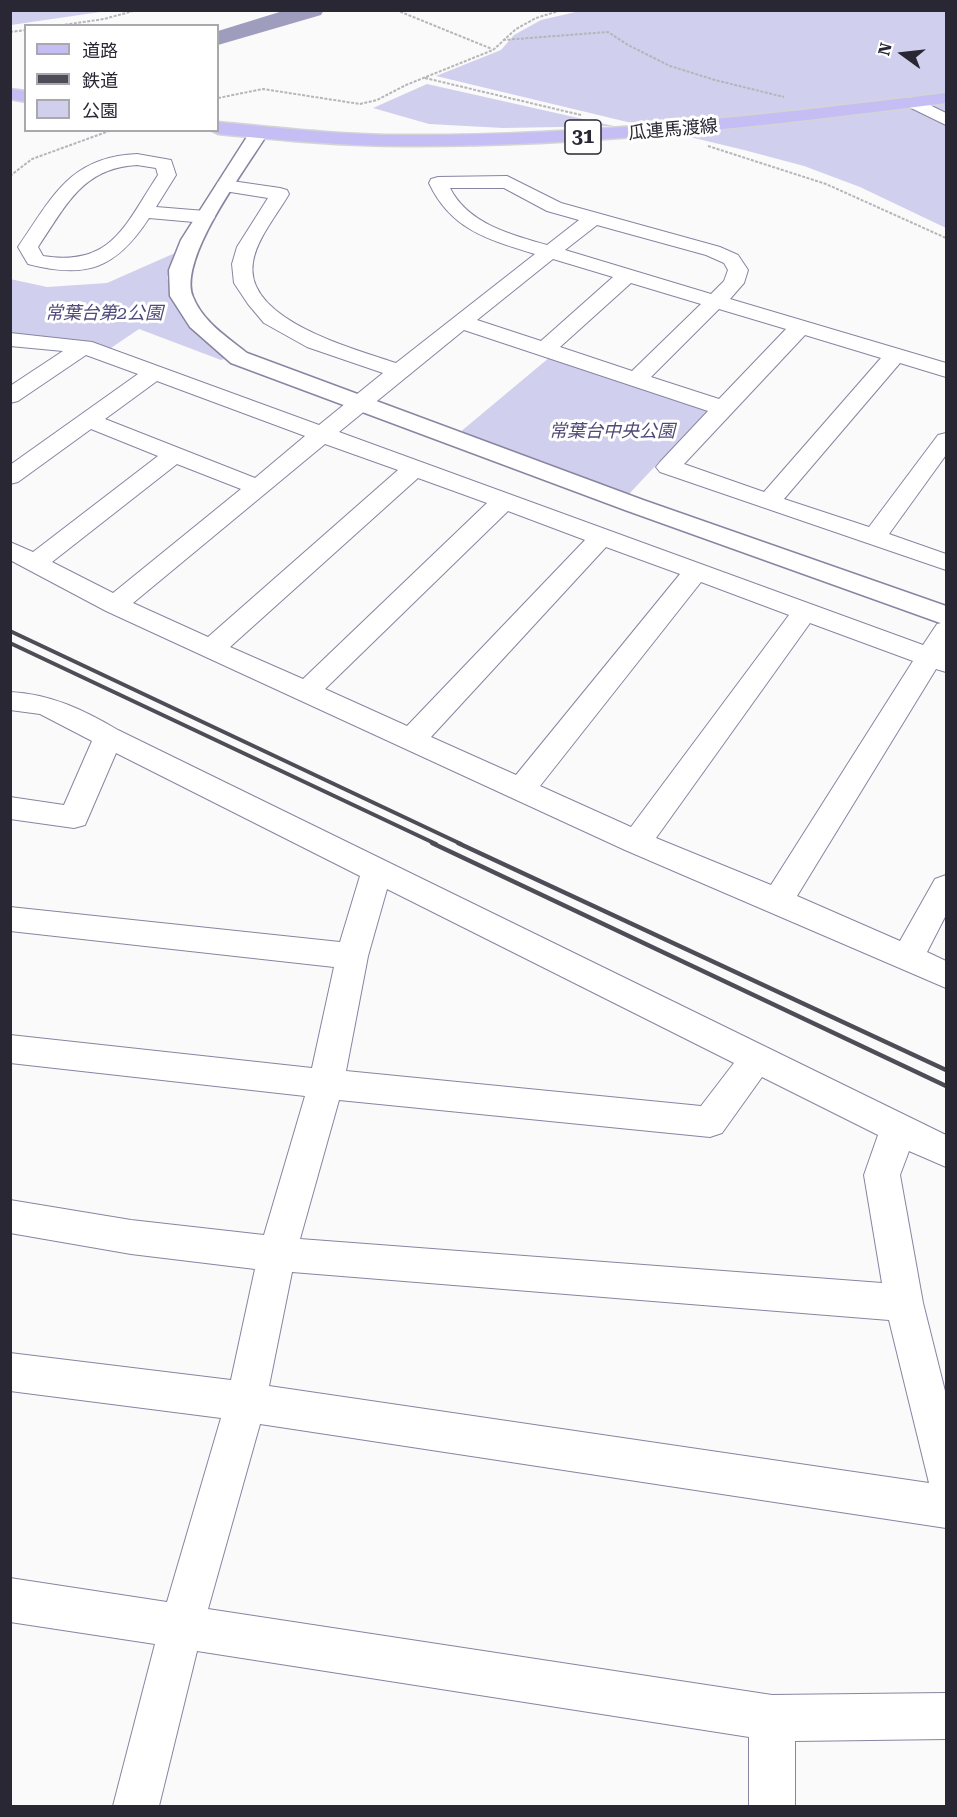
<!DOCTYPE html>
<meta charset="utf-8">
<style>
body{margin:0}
#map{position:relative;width:957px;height:1817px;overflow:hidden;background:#fafafa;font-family:"Roboto Serif","Noto Sans JP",serif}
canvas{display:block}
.frame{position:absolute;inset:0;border:12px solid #282733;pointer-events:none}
.legend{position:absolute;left:24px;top:24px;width:195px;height:108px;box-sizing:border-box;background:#fff;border:2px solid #a9a9ad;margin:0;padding:8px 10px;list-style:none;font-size:18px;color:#282733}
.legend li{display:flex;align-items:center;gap:12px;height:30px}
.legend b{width:30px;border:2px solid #a9a9ad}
.north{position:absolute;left:873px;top:24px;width:60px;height:60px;-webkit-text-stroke:4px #fff;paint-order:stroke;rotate:285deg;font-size:16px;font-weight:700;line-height:24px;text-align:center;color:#282733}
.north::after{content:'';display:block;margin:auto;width:21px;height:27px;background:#282733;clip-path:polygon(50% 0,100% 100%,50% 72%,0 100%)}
</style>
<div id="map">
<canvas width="957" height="1817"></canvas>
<div class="frame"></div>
<ul class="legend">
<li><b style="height:8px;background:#c5bef4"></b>道路</li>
<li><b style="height:8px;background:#4e4d57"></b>鉄道</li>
<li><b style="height:16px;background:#d1cfee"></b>公園</li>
</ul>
<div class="north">N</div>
</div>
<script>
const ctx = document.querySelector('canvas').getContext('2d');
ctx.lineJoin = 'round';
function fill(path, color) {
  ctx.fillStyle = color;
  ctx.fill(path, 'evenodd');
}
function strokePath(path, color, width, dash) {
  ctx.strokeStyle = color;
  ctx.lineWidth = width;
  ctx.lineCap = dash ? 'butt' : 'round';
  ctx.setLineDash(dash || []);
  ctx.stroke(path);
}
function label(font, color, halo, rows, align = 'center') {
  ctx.font = font + ' "Roboto Serif","Noto Sans JP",serif';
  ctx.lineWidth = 6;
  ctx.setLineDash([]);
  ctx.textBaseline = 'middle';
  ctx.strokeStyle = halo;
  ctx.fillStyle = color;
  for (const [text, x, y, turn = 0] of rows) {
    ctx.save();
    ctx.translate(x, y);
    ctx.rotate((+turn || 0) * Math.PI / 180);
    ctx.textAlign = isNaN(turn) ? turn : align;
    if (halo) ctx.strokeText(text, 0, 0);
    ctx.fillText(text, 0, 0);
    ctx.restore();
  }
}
const green = new Path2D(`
 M11,10h96v1l-96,14z
 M580,11h366v217l-86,-41 -56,-21 -60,-16 -308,-74 65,-26 13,-15 27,-15z
 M427,84l187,42 -111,2 -74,-4 -56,-16z
 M175,253l-8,25 25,51 38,28 -9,3 -82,-31 -31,21 -22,-9 -75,-7 -1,-55 37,8 60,-4z
 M550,357l159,52 -80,85 -170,-61z`);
const river = new Path2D(`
 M286,10h38l-3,5 -103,30v-14z`);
const path = new Path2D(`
 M396,10l96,39
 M56,26l48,-7 33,-9
 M10,32l16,-2
 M503,40l105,-8 20,13 42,21 45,14 69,17
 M425,78l156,37
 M218,98l45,-9 97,15 17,-4 29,-15 87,-35 23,-21 20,-11 26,-8
 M708,146l118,38 120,54
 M10,176l22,-17 80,-29`);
const minor = new Path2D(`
 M913,97l33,16v12l-39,-19 -3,-4 3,-4z
 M137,154l34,6 5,15 -20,32 49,4 7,2 3,4 -3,4 -7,2 -56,-5c-33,51 -63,61 -121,46l-10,-17c35,-51 52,-90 119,-93zM137,165l19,3 2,7c-33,50 -46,92 -115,81l-5,-9c28,-41 44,-79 99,-82z
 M507,176l54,27 159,44 18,8 10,15 -4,13 -14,16 216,64v14l-46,-14 -116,136 85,28 69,-92 8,-2v22l-57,79 57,20v16l-286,-98 -4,-5 4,-5 48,-51 -244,-81 -125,102 584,213 14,-21 9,-2v50l-10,-3 -139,227 103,45 35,-62 11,-4v40l-19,37 19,9v27l-321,-138 -519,-239 -96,-51v-18l23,10 125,-96 -67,-27 -73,53 -8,2v-19l128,-91 -52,-19 -68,46 -8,2v-17l53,-35 -53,-5v-13l82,9 227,83 64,-52 -76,-26 -43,-24 -16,-19 -14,-21 -2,-19 5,-17 31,-49 -50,-8 -2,-4 2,-4 7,-2 55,8 7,2 2,4c-12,21 -32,44 -36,68 -10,58 102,87 143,101l139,-109c-46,-14 -84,-24 -106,-71l2,-4 7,-2zM450,188h54l43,23 32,9 -32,25c-35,-10 -79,-21 -97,-57zM597,225l109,30 18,8 4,7 -4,11 -13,13 -146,-44zM553,259l60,18 -72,64 -64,-21zM631,283l70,21 -69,67 -72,-24zM719,309l67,20 -67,70 -68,-22zM805,335l76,23 -117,134 -80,-28zM157,381l148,55 -50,42 -150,-59zM325,444l73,26 -190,167 -75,-34zM177,464l64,25 -128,104 -61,-31zM418,478l69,25 -184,176 -73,-32zM508,511l77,29 -178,186 -82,-37zM606,547l74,27 -164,201 -85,-38zM701,582l88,33 -158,212 -91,-41zM810,623l103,38 -142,224 -115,-47z
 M10,692c41,2 74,18 108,38l828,405v32l-37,-16 -9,24 23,128 23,92v133l-686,-104 -52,185 564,86 174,-2v46l-151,2v65h-46v-69l-552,-86 -38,155h-46l42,-162 -145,-22v-44l157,24 54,-184 -211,-27v-38l221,27 24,-111 -124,-15 -121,-21v-33l121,20 133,15 41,-139 -295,-33v-28l302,33 22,-101 -324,-36v-24l330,35 20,-66 -244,-123 -31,72 -11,3 -64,-9v-22l54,8 28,-64 -52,-27 -30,-4zM387,889l347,174 -33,43 -355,-35 22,-115zM762,1077l116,58 -14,40 18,108 -582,-44 39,-139 371,37 12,-4zM292,1272l597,48 40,163 -660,-97z`);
const tertiary = new Path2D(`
 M259,127l7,2 2,4c-21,34 -91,126 -75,164 10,25 34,40 54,56l396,147 303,106v19l-321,-115 -394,-147 -41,-36 -20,-31 -1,-26 12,-30 71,-111z`);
const primary = new Path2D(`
 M10,89l16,2v11l-16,-3z
 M946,93v10c-180,23 -360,44 -542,43 -62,0 -124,-6 -186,-12l-8,-4h8v-8c62,6 124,13 186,13 182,1 362,-20 542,-42z`);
const railFar1 = new Path2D(`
 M10,631l451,213
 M10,643l426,201`);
const rail = new Path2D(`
 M432,843l514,243
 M458,843l488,227`);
const farStreetnames = [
 ["瓜連馬渡線",673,130,-5]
];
const farParknames = [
 ["常葉台第2公園",104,314],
 ["常葉台中央公園",612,432]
];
const shields = [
 [583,137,36]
];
const shieldNames = [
 ["31",583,137]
];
fill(green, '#d1cfee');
fill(river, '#9f9dbd');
strokePath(minor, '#8785a1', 2);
strokePath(tertiary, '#8785a1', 3);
strokePath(primary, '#d4d4d6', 3);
strokePath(path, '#b6b5b9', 2, [3, 1.5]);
fill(minor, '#fff');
fill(tertiary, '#fff');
fill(primary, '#c5bef4');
strokePath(railFar1, '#4e4d57', 4);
strokePath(rail, '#4e4d57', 4.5);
label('18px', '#282733', '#fff', farStreetnames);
label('italic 18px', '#504a79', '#fff', farParknames);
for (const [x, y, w] of shields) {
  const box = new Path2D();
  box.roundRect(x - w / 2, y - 17, w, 34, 4.5);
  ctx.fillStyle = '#fff';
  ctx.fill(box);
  strokePath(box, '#282733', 1.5);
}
label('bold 20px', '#282733', null, shieldNames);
</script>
